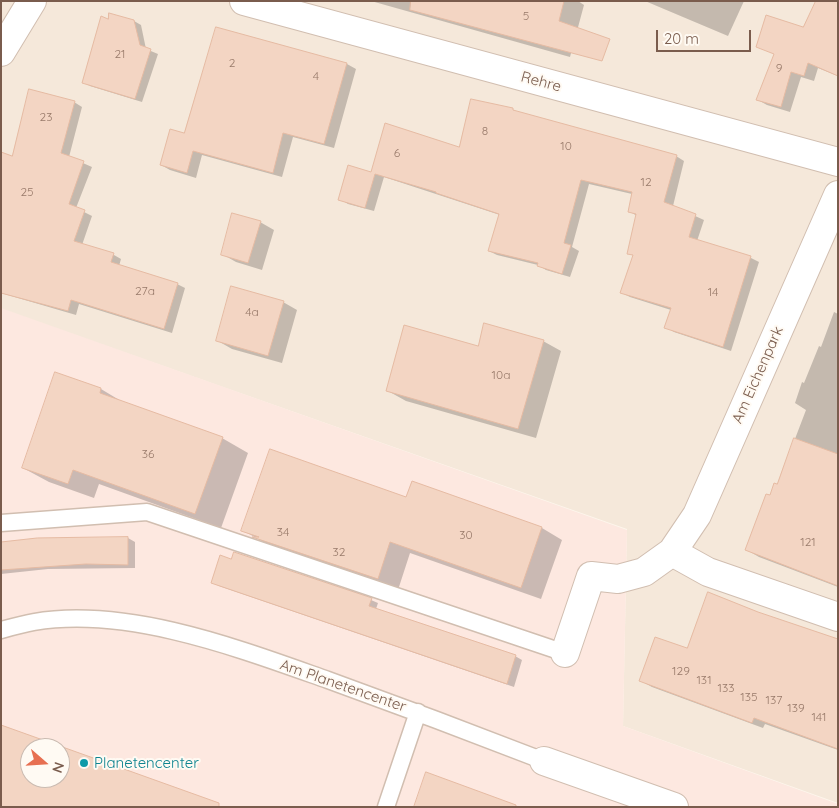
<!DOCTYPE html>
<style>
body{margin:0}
#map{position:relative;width:839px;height:808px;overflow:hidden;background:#fdf6ec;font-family:Quicksand,sans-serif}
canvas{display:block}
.frame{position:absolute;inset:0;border:2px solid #7a5c4d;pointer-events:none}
.north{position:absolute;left:20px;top:738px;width:50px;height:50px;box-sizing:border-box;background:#fffaf3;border:1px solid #cabbb1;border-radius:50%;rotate:109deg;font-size:14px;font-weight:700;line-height:20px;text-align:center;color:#7a5c4d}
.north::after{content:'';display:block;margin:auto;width:18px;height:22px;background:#e76f51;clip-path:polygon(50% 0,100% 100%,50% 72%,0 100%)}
.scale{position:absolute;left:656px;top:30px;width:95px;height:22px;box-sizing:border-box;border:2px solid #7a5c4d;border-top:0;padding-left:6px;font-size:15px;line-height:18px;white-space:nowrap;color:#7a5c4d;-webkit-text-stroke:4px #fffaf3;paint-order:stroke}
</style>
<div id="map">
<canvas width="839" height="808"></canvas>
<div class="frame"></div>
<div class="north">N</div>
<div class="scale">20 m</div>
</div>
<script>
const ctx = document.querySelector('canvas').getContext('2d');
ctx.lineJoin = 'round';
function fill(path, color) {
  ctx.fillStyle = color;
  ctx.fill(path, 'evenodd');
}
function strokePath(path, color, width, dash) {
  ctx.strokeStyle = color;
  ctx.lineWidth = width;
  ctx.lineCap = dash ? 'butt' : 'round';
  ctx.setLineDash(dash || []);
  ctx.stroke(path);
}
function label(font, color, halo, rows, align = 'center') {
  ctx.font = font + ' Quicksand,sans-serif';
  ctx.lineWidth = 4;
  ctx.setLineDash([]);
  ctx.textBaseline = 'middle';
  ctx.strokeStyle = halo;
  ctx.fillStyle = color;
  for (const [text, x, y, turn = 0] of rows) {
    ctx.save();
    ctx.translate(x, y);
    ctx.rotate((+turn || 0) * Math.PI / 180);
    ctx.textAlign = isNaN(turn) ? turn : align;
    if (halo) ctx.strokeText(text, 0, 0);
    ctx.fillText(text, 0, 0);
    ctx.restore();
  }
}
const residential = new Path2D(`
 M1,1h837v802l-215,-77 4,-197 -626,-220z`);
const commercial = new Path2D(`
 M1,308l626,222 -4,196 215,78v3h-837zM30,748h30v30h-30z`);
const shadow = new Path2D(`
 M371,1h207l6,4 -14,52z
 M645,1h99l-16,35z
 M838,1v75l-20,-8 -4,13 -13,-4 -11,35 -23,-7 -9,-5 17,-46 -17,-8 46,-17z
 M134,21l7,4 5,24 12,5 -16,48 -52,-16 -7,-4z
 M347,64l9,5 -22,79 -41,-11 -11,40 -80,-22 -6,23 -26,-8 -9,-5 24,-31z
 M74,102l8,5 -13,50 23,10 -16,41 16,8 -10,29 32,10 7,4 -2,7 58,18 8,4 -13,45 -93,-29 -3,11 -75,-22v-136l12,1z
 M513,110l5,3 158,43 8,5 -11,45 31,14 -7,21 54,17 8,4 -28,89 -57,-19 -8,-5 5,-17 -41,-13 -8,-4 12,-37 -5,-3 8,-37 -8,-5 3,-17 -43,-10 -17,63 7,4 -9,26 -24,-7 -8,-5 -41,-10 -8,-4 11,-36 -116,-38 -10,34 -26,-7 -8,-5 32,-25 88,-26z
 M260,222l14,8 -12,40 -26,-8 -14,-8z
 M283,302l14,8 -15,53 -50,-14 -14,-8z
 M834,312l4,2v273l-79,-30 -12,-7 30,-64 29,-76 -11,-7 7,-21 2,1 15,-37 2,1z
 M543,341l18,10 -25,87 -130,-37 -18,-10 91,-44z
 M55,374l46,15 25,15 96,34 26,15 -27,75 -122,-44 -5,14 -45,-16 -26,-14z
 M412,482l130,46 20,12 -21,59 -131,-46 -12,37 -124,-42 -32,-18 165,-32z
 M128,538l7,4v26l-87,1 -47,5v-31z
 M212,582l159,18 7,3 -2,6 139,47 7,4 -8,27 -295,-101z
 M757,613l81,28v109l-73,-26 -2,4 -111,-41 -11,-6 47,-31z`);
const building = new Path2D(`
 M411,1h153l-5,20 51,18 -8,22 -192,-51z
 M816,1h22v75l-30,-13 -4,13 -13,-4 -10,35 -25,-7 18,-46 -18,-7 10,-32 37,12z
 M109,13l25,7 6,25 11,4 -16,50 -53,-16 19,-67 7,3z
 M216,27l131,36 -23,81 -41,-11 -10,40 -80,-22 -6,22 -27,-8 10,-36 14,4z
 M29,89l46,12 -14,52 23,8 -15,43 16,6 -11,31 40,12 -3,9 67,21 -14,46 -93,-29 -3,11 -67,-18v-141l11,4z
 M471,99l42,9v2l164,45 -13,47 32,12 -7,23 62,19 -28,91 -59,-19 7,-20 -51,-15 13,-38 -6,-1 9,-40 -8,-2 4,-20 -51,-12 -17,63 7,2 -9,29 -25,-8 1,-3 -50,-12 11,-37 -63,-21v-1l-61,-18 -10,34 -27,-8 10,-35 23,7 14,-49 74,24z
 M232,213l29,8 -13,42 -27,-8z
 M231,286l53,15 -16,55 -52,-15z
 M484,323l60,17 -26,89 -132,-38 18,-66 74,21z
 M55,372l46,16 -1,5 123,44 -28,77 -122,-44 -5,14 -46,-16z
 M794,438l44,16v132l-93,-36 21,-56 4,1 4,-12 3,1z
 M270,449l136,48 6,-16 130,46 -21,61 -131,-46 -12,37 -126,-42h7l-18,-6z
 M128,537v28l-42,-1 -85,6v-28l36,-4z
 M234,552l138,46 -3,8 147,49 -9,29 -296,-101 9,-28 11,4z
 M708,592l50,20 80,27v110l-84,-31 -2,5 -113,-42 16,-44 32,11z
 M1,725l218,78v4h-218zM30,748h30v30h-30z
 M426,772l90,33v2h-102z`);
const lane = new Path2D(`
 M1,523l146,-11 418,141
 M1,630c11,-3 22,-6 33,-8 94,-16 206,27 294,58 72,26 144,53 216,81
 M386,807l32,-95`);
const street = new Path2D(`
 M244,1l594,161
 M1,52l31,-51
 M672,552l36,20 130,45
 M565,653l26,-77 27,3 26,-7 28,-20 25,-37 141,-320
 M544,761l130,46`);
const markers = [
 [84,763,5,"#0f9aa8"]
];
const numberNames = [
 ["5",526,16],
 ["21",120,54],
 ["2",232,63],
 ["9",779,68],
 ["4",316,76],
 ["23",46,117],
 ["8",485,131],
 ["10",566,146],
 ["6",397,153],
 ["12",646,182],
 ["25",27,192],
 ["27a",145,291],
 ["14",713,292],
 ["4a",252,312],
 ["10a",501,375],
 ["36",148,454],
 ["34",283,532],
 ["30",466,535],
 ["121",808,542],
 ["32",339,552],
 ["129",681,671],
 ["131",704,680],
 ["133",726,688],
 ["135",749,697],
 ["137",774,700],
 ["139",796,708],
 ["141",819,717]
];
const streetNames = [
 ["Rehre",541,82,15],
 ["Am Eichenpark",758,375,-66],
 ["Am Planetencenter",343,686,19]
];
const cultureNames = [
 ["Planetencenter",94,763]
];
fill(residential, '#f5e8da');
fill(commercial, '#fde8e0');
fill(shadow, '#0003');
fill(building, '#f3d5c3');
strokePath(building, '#e6bba3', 1);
strokePath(lane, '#d1beb0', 19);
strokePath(street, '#d1beb0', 30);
strokePath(lane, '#fff', 16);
strokePath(street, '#fff', 28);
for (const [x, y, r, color] of markers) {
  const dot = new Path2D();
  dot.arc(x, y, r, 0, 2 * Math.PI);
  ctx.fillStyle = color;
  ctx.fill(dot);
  strokePath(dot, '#fffaf3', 2);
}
label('12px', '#987a6a', null, numberNames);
label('15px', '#7a5c4d', '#fffaf3', streetNames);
label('15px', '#0d838f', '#fffaf3', cultureNames, 'left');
</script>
